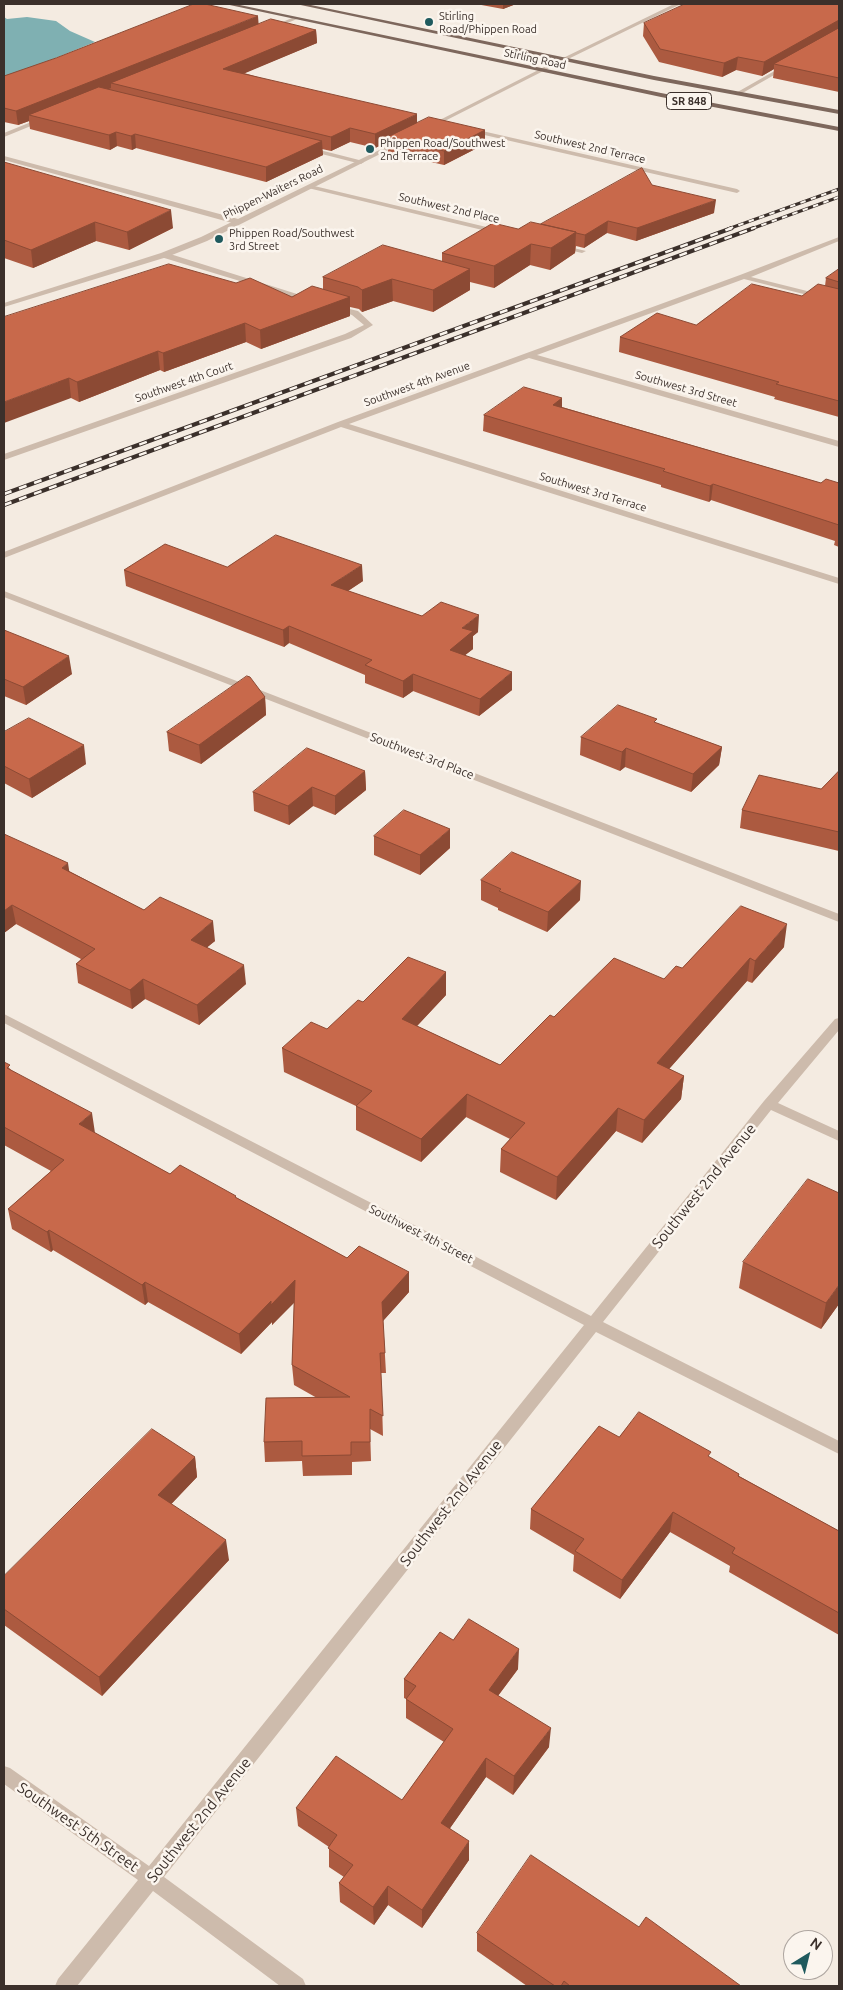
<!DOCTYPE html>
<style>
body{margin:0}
#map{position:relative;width:843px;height:1990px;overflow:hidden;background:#f4ebe1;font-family:Ubuntu,sans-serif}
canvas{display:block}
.frame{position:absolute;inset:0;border:5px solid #3b302b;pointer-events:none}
.north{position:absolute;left:783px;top:1930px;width:50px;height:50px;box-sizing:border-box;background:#fbf5ee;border:1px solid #aea6a0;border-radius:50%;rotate:36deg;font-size:14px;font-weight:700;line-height:20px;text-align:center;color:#3b302b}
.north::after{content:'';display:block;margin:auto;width:18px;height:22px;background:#1f5a5e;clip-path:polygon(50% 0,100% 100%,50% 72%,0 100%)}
</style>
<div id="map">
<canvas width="843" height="1990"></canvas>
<div class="frame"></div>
<div class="north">N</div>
</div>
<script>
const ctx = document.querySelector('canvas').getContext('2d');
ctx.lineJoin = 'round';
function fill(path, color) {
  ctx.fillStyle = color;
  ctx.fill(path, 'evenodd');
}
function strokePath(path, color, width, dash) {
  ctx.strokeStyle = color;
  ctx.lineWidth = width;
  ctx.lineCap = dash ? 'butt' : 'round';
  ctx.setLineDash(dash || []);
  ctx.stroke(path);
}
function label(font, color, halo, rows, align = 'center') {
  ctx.font = font + ' Ubuntu,sans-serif';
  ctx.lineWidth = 5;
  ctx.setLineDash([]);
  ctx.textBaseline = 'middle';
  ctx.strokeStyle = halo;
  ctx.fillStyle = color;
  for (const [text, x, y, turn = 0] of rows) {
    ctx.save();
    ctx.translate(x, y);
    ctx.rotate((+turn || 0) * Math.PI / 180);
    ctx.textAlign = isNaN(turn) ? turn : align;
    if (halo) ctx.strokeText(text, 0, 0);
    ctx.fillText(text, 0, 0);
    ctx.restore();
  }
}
const water = new Path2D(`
 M4,17l3,2 20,-2 29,4 14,10 25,11 -91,37z`);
const minor = new Path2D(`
 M674,4h7l-117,57 -5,-1z
 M292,18l5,1 -24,10 -5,-1z
 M785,65l5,1 -51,29 -5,-1z
 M46,116l2,1v2l-44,18v-4z
 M469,128l268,61 3,2 -3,2 -270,-62v-2z
 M308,147l55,14 1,1 -3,2 -55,-14 -1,-1z
 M4,156l238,64 1,2 -7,2 -232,-64z
 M310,185l189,45 4,2 -4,2 -191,-46 -1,-1z
 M839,237v4l-88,36 88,22v4l-95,-24 -207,76 302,86v6l-310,-89 -180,66 490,154v6l-498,-157 -337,131v-6l334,-130 402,-147z
 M557,244l29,7 -4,2 -22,-5h-3z
 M161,253h6l149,47 -7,2 -148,-45z
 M333,305l25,6 15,14 -22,13 -347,122v-6l341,-120 19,-9 -12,-10 -19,-6z
 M4,591l835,323v8l-835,-325z
 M4,1014l587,302 173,-215 71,-82 4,-1v12l-61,73 61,28v10l-68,-31 -168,212 236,119v13l-243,-122 -432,545 139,102 3,7h-26l-127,-95 -76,95h-22l3,-7 80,-99 -134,-96v-18l6,2 139,98 435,-541 -580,-302z`);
const tertiary = new Path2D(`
 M560,59l5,1 -134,68 -5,-1z
 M402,139l3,2 -1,1 -197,99 -40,16 -163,50v-4l157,-50 40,-16z`);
const primary = new Path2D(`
 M225,4h10l426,89 178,34v4l-178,-34z
 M296,4h10l348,72 185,34v4l-185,-34z`);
const railFar1 = new Path2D(`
 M728,229l111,-40
 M751,229l88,-32`);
const rail = new Path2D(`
 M4,494l728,-266
 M4,505l750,-277`);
const wall = new Path2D(`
 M476,4h40l-13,5z
 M839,4v88l-66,-14 1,-9 -12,7 -26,-6 -14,7 -63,-15 -16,-26 1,-13z
 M259,24l57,6 1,13 -73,30 173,50 68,7v14l-41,21 -56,-13v-10l-13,6 -25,-6 -19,9 -9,-2 1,6 -57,27 -130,-34 -4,2 -15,-4 -7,4 -80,-21 -1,-8 -11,4 -14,-3v-46z
 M4,162l169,66 -44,22 -33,-9 -63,27 -29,-10z
 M652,185l62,28 -78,28 -29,-8 -23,15 -8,-2 -1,7 -25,17 -20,-5 -36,23 -24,-6v8l-37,22 -40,-11 -31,11 -3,-3 -9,-2v9l-89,33 -15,-7 -82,30 -4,-2 -81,32 -8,-4 -67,-81 232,-34 56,14 31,-8v-12l119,-16v-8l76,-24 23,-5z
 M839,269v148l-65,-18 1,-2 -156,-45 1,-15 76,-12 106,-29 23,-10 1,-8z
 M562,398v9l259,76h18v64l-5,-2 1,-4 -124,-41 -2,2 -48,-15v-2l-178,-54 1,-16z
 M227,567l136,14 -15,10 74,25 56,16 -5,4v13l-8,6 47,35 -33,26 -66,-25 -10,7 -38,-15v-8l-76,-32 -5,4 -158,-61 -2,-16z
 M4,630l68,44 -46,31 -22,-9z
 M265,697l1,18 -65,49 -32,-13 -2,-19z
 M657,723l65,24 -3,18 -28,27 -66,-25 -5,4 -40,-16 1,-18z
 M4,732l82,32 -54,34 -28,-15z
 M365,771l1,19 -31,25 -22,-9 -24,19 -35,-14 -1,-19z
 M839,771v80l-99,-23 2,-18 79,-21z
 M4,834l65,37 75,39 71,31 -8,6 39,37 -47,41 -54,-26 -13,10 -54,-26 -2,-19 5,-5 -65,-35 -12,9z
 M374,836l76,12 -30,27 -46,-20z
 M481,880l99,20 -33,32 -49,-22v-2l-17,-8z
 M784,947l-32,36 -5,-2 -78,88 15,7 -3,23 -39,44 -26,-12 -60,69 -56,-28 1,-23 9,-10 -44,-22 -45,45 -65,-32v-24l-72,-34 -2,-24 45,-19 36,-27 83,-7 -29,31 83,39 54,-48 110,-38 18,-11z
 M4,1062l7,8 84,63 75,41 67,24 110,60 62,14v20l-26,29 3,52h-5l2,63 -13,-7 1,32 -19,1v13l-49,1 -1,-15 -37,1 -1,-20 53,-44 -23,-13 -2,-20 2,-63 -22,23v-3l-31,32 -93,-52 -3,3 -92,-55 -2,2 -39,-23 -4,-20 43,-38 -47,-26z
 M743,1262l96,42 -18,25 -82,-41z
 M619,1437l91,21 29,16v2l100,55v104l-110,-63 1,-6 -60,-34 -50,67 -47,-28 1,-16 -44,-26 1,-20z
 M195,1457l2,20 -26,27 58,56 -127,136 -98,-71v-49z
 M453,1640l65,29 -20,27 51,51 -36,48 -27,-18 -36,51 19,32 -47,68 -34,-23 -14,20 -34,-23 -1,-19 5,-6 -15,-10v-20l-31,-21 -2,-18 106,-8 42,-58 -38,-24v-19l-2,-1v-19z
 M639,1927l102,59h-214l-50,-35v-18z`);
const shadedWall = new Path2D(`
 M503,4h13l-13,5z
 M258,16l1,13 -148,54v5l-73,29 -9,-2v6l-11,4 -2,-14z
 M839,20v12l-65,32v5l-12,7 2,-14z
 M316,30l1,13 -93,39 -1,-13z
 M738,57l-2,13 -14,7 2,-14z
 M417,114v14l-29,9v5l-13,6v-14z
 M350,128v14l-19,9v-14z
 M485,130v14l-41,21v-14z
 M116,132l1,14 -7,4 -1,-15z
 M135,134l1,14 -4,2 -1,-14z
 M322,141l1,14 -57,27v-15z
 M716,200l-2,13 -78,28 1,-13z
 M171,210l2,18 -44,22 -2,-18z
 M608,221l-1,12 -23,15 1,-13z
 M95,222l1,19 -63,27 -2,-18z
 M576,232l-1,21 -25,17 1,-22z
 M531,244l-1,21 -36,23v-22z
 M470,269v21l-37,22v-22z
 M392,279l1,22 -31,11v-22z
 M350,297v19l-89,33 -1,-19z
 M245,323l1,19 -82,30 -1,-19z
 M158,351l2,19 -81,32 -2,-20z
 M69,378l2,20 -67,25v-21z
 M562,398v16l-9,-9z
 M713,484l-2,16 -2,2 1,-16z
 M362,565l1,16 -32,21v-17z
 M479,615l-1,17 -5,4v13l-23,18v-17l12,-22z
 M289,626v17l-5,4 -1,-17z
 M69,656l3,18 -46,31 -3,-18z
 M512,672v18l-33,26 1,-17z
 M413,674v17l-10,7v-17z
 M265,697l1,18 -65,49 -2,-19z
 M84,745l2,19 -54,34 -3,-19z
 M722,747l-3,18 -28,27 2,-18z
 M626,748l-1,19 -5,4 2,-19z
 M365,771l1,19 -31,25v-19z
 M312,787l1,19 -24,19 -1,-19z
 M450,829v19l-30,27v-20z
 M68,863l3,20 -9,-15z
 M581,881l-1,19 -33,32 1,-20z
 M12,905l4,19 -12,9v-22z
 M213,921l2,20 -22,18 -2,-19z
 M787,924l-3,23 -32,36 3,-22z
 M750,958l-3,23 -93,105 3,-23z
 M244,965l2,19 -47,41 -2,-20z
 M446,972v23l-44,47v-23z
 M143,979l2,20 -13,10 -2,-19z
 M684,1076l-3,23 -39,44 2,-23z
 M467,1094l-1,23 -45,45v-23z
 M618,1108l-2,23 -60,69 1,-23z
 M92,1113l3,20 -16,-9z
 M49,1230l4,20 -2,2 -4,-20z
 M409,1272v20l-27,30v-20z
 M295,1280l1,21 -24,24v-3l-31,32 -2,-20 32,-33z
 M145,1282l3,20 -3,3 -3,-20z
 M839,1285v19l-18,25 5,-26z
 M195,1457l2,20 -36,38 -3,-20z
 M673,1512l-3,20 -50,67 2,-19z
 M226,1540l3,20 -127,136 -3,-19z
 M519,1649l-1,20 -30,40 1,-19z
 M551,1728l-2,19 -36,48 1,-19z
 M486,1758v19l-45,64v-18z
 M469,1841v19l-47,68v-18z
 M388,1886v19l-14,20 -1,-18z`);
const building = new Path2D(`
 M194,4h11l53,12 -242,95 -12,-3v-32l52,-18z
 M685,4h154v16l-75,42 -26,-5 -14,6 -64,-14 -16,-26z
 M271,19l45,11 -93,39 194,45 -42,20 -25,-6 -19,9 -220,-54z
 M839,28v50l-65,-14z
 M99,87l223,54 -56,26 -131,-33 -4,2 -15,-4 -7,3 -80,-20z
 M429,117l56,13 -41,21 -56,-14z
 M4,162l167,48 -44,22 -32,-10 -64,28 -27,-10z
 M642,168l10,17 64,15 -79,28 -29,-7 -23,14 -9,-2v-1l-35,-8z
 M531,222l45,10 -25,16 -20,-4 -37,22 -52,-13 51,-30 25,6z
 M383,245l87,24 -37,21 -41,-11 -30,11 -4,-3 -35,-10z
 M169,264l67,19 14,-5 42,19 20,-11 38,11 -90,33 -15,-7 -82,30 -5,-2 -81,31 -8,-4 -65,24v-85z
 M839,269v13l-13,-4z
 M752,284l50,12 16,-12 21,5v112l-63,-17 3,-2 -159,-45 37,-24 39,12z
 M524,387l38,11 -9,7 268,78 5,-4 13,4v42l-126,-41 -3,2 -47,-15 2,-2 -181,-54z
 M276,535l86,30 -31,20 91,31 19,-14 38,13 -17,13 11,3 -23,19 62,22 -32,27 -67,-25 -10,7 -38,-16 7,-5 -83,-34 -6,4 -159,-60 41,-26 62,23z
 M4,630l65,26 -46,31 -19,-8z
 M247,676l3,1 15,20 -66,48 -32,-13z
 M618,705l39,14 -3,3 68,25 -29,27 -67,-26 -4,4 -41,-15z
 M29,718l55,27 -55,34 -25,-13v-34z
 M307,748l58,23 -30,25 -23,-9 -24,19 -35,-14z
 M839,771v61l-97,-22 17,-35 62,14z
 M404,810l46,19 -30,26 -46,-19z
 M4,834l64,29 -6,5 82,42 16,-13 53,24 -22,19 53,25 -47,40 -54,-26 -13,11 -54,-26 19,-15 -83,-44 -8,6z
 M512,852l69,29 -33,31 -49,-21 2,-2 -20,-9z
 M741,906l46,18 -32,37 -5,-3 -93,105 27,13 -40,44 -26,-12 -61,69 -56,-28 24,-26 -58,-29 -46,45 -65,-33 16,-15 -90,-43 29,-26 16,7 31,-29 5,2 45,-45 38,15 -44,47 98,46 50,-50 4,2 60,-59 50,21 12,-13 6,2z
 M4,1062l6,3 -3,3 85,45 -13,11 91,50 10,-9 56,31 -1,1 112,61 12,-12 50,26 -27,30 3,51h-5l3,63 -13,-7v33h-19v13l-49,1v-15l-38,1 2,-44 84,-1 -58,-32 3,-85 -24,25v-4l-32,33 -94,-52 -3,3 -93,-55 -2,2 -39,-23 56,-49 -60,-33z
 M808,1179l31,14v92l-13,18 -83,-41z
 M639,1412l72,40 -3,4 31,18 -1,2 101,55v82l-107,-60 3,-5 -62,-36 -51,68 -47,-29 9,-12 -53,-30 68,-83 20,11z
 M152,1429l43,28 -37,38 68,45 -127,137 -95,-68v-33z
 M469,1619l50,30 -30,41 62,38 -37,48 -28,-18 -45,65 28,18 -47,69 -34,-24 -15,21 -34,-24 14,-18 -25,-17 9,-13 -41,-27 40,-52 66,44 51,-71 -47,-30 10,-13 -12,-7 36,-47 13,8z
 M531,1855l108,72 7,-10 95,69h-171l-6,-5 -3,5h-6l-78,-53z`);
const markers = [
 [429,22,5,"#1f5a5e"],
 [370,149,5,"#1f5a5e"],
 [219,239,5,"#1f5a5e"]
];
const farPoinames = [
 ["Stirling",439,16],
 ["Road/Phippen Road",439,29],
 ["Phippen Road/Southwest",380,143],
 ["2nd Terrace",380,156],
 ["Phippen Road/Southwest",229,233],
 ["3rd Street",229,246]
];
const farStreetnames = [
 ["Stirling Road",535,59,12],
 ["Southwest 2nd Terrace",590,147,13],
 ["Phippen-Waiters Road",273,192,-26],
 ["Southwest 2nd Place",449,208,13],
 ["Southwest 4th Court",184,382,-19],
 ["Southwest 4th Avenue",417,384,-20],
 ["Southwest 3rd Street",686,389,16],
 ["Southwest 3rd Terrace",593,492,17]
];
const shields = [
 [689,101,45]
];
const shieldNames = [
 ["SR 848",689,101]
];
const streetNames = [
 ["Southwest 3rd Place",422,756,21],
 ["Southwest 4th Street",421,1234,27]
];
const nearStreetnames = [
 ["Southwest 2nd Avenue",704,1186,-51],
 ["Southwest 2nd Avenue",451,1503,-52],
 ["Southwest 2nd Avenue",199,1820,-51],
 ["Southwest 5th Street",78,1827,35]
];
fill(water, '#7fb0b2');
fill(minor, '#cdbbac');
fill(tertiary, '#cdbbac');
fill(primary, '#7d675c');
strokePath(railFar1, '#3b302b', 3);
strokePath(rail, '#3b302b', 4);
strokePath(railFar1, '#fbf5ee', 2, [5.5]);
strokePath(rail, '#fbf5ee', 2.5, [8]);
fill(wall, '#ac5a40');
fill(shadedWall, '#8c4a34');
fill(building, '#c8694b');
strokePath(building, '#8c4a34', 1);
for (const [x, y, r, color] of markers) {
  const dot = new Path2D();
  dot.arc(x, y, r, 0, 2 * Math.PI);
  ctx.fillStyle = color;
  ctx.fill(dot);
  strokePath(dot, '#fbf5ee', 2);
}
label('11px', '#3b302b', '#fbf5ee', farPoinames, 'left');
label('11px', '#3b302b', '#fbf5ee', farStreetnames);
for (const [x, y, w] of shields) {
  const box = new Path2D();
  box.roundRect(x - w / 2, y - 8.5, w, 17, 4);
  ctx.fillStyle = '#fbf5ee';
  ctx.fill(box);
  strokePath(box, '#3b302b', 1);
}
label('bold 11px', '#3b302b', null, shieldNames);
label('12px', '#3b302b', '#fbf5ee', streetNames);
label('15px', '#3b302b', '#fbf5ee', nearStreetnames);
</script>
